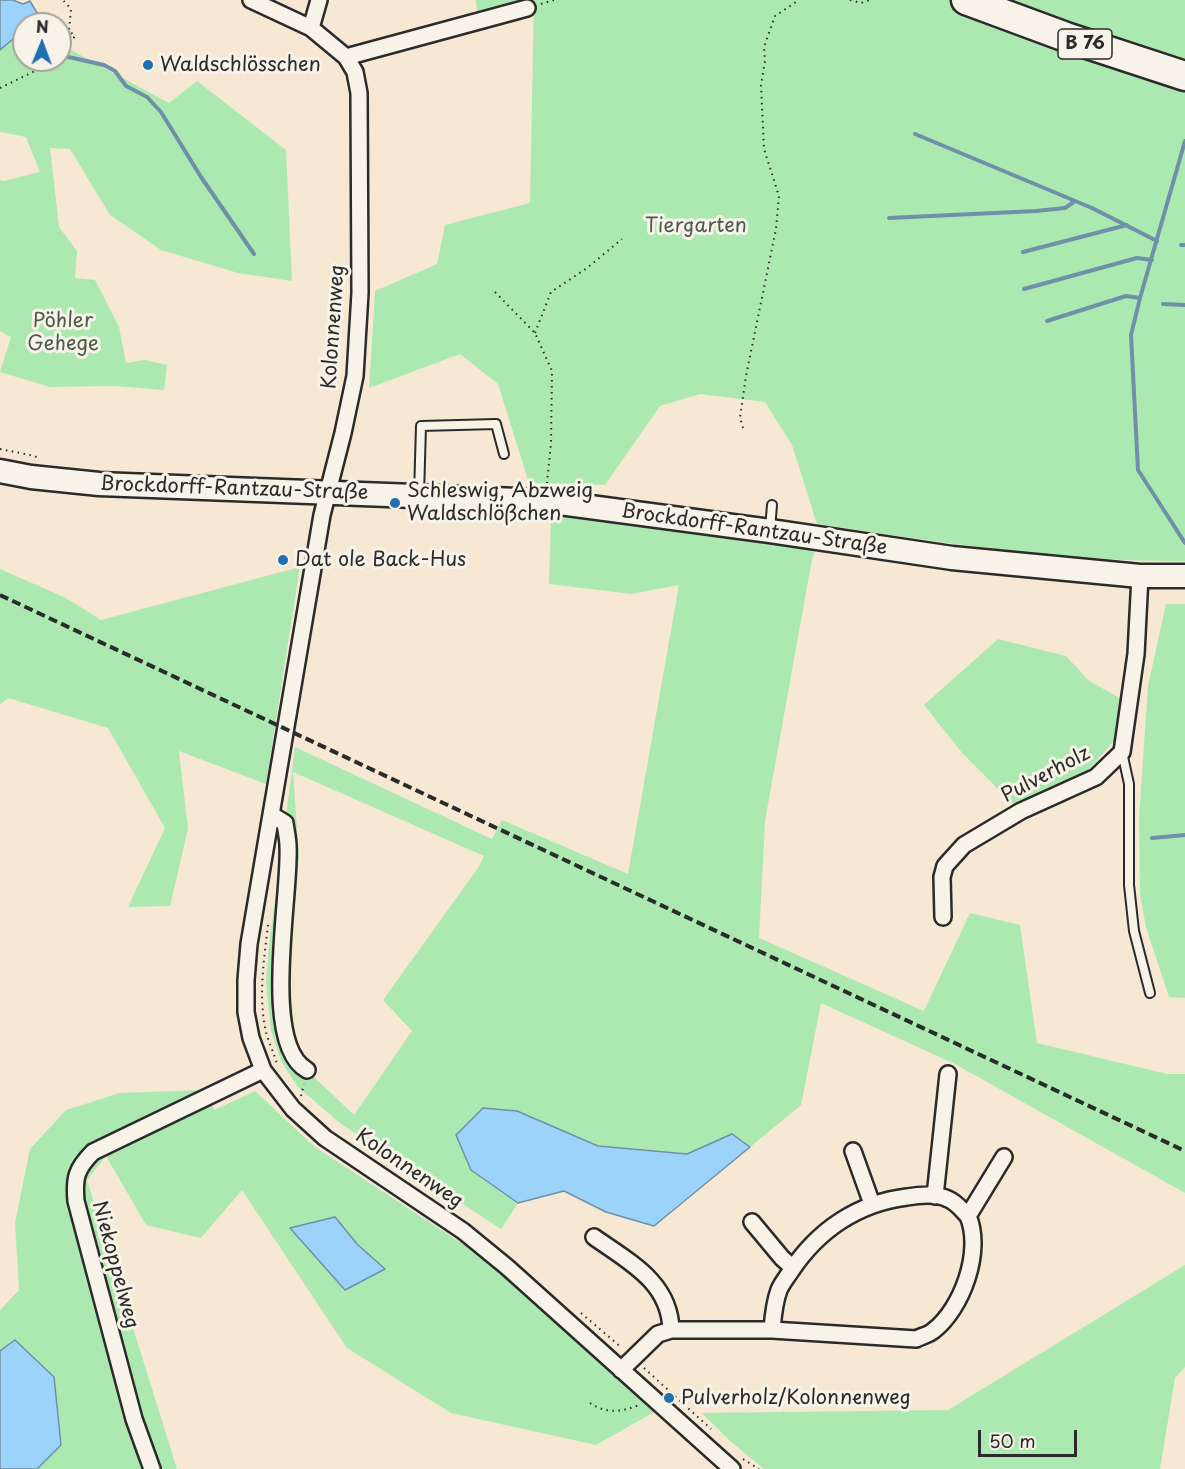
<!DOCTYPE html>
<meta charset="utf-8">
<style>
body{margin:0}
#map{position:relative;width:1185px;height:1469px;overflow:hidden;background:#f6e8d3;font-family:"Playpen Sans",sans-serif}
canvas{display:block}
.north{position:absolute;left:12px;top:12px;width:60px;height:60px;box-sizing:border-box;background:#f7f3e8;border:2px solid #a5a39c;border-radius:50%;rotate:1deg;font-size:16px;font-weight:700;line-height:24px;text-align:center;color:#2b2b2b}
.north::after{content:'';display:block;margin:auto;width:21px;height:27px;background:#1f6fb2;clip-path:polygon(50% 0,100% 100%,50% 72%,0 100%)}
.scale{position:absolute;left:978px;top:1430px;width:99px;height:27px;box-sizing:border-box;border:3px solid #2b2b2b;border-top:0;padding-left:8px;font-size:18px;line-height:21px;white-space:nowrap;color:#2b2b2b;-webkit-text-stroke:4px #f7f3e8;paint-order:stroke}
</style>
<div id="map">
<canvas width="1185" height="1469"></canvas>
<div class="north">N</div>
<div class="scale">50 m</div>
</div>
<script>
const ctx = document.querySelector('canvas').getContext('2d');
ctx.lineJoin = 'round';
function fill(path, color) {
  ctx.fillStyle = color;
  ctx.fill(path, 'evenodd');
}
function strokePath(path, color, width, dash) {
  ctx.strokeStyle = color;
  ctx.lineWidth = width;
  ctx.lineCap = dash ? 'butt' : 'round';
  ctx.setLineDash(dash || []);
  ctx.stroke(path);
}
function label(font, color, halo, rows, align = 'center') {
  ctx.font = font + ' "Playpen Sans",sans-serif';
  ctx.lineWidth = 6;
  ctx.setLineDash([]);
  ctx.textBaseline = 'middle';
  ctx.strokeStyle = halo;
  ctx.fillStyle = color;
  for (const [text, x, y, turn = 0] of rows) {
    ctx.save();
    ctx.translate(x, y);
    ctx.rotate((+turn || 0) * Math.PI / 180);
    ctx.textAlign = isNaN(turn) ? turn : align;
    if (halo) ctx.strokeText(text, 0, 0);
    ctx.fillText(text, 0, 0);
    ctx.restore();
  }
}
const green = new Path2D(`
 M476,0h48l-47,11z
 M534,0h651v561c-124,1 -246,-19 -368,-37l-25,-79 -27,-43 -65,-8 -40,12 -55,79 -76,-2 -31,-99 -38,-30 -91,34 6,-97 62,-27 8,-39 85,-22z
 M24,32v28h36v-24l11,14 98,53 28,-22 89,69 6,131 -54,-8 -77,-23 -51,-35 -40,-66 -20,-1 9,79 18,24 -2,27 20,2 24,47 7,36 19,-3 22,5 -3,25 -50,-4 -64,1 -50,-15 11,-35 -11,-6v-151l4,1 36,-9 -14,-35 -26,-5v-82l19,-16z
 M568,513l249,33 -5,13 -47,262 -6,117 165,73 46,-98 50,12 17,118 130,31h18v119l-230,-129 -134,-61 -20,102 -51,42 -19,-13 -44,20 -89,-8 -81,-35 -46,59 47,33 -17,26 -160,-105 -44,-38 -16,-25 -10,-30 -5,-49 3,-36 26,-199 197,92 10,-19 126,54 51,-289 -47,9 -83,-10 2,-65zM293,772l191,84 -6,12 -95,132 29,31 -58,84 -39,-37 -17,-8 -15,-34 11,-4 -4,-56 9,-121z
 M300,567l-34,217 -87,-33 9,78 -18,77 -42,1 37,-79 -57,-100 -100,-30 -8,6v-135l66,29 35,22z
 M1166,604h19v394l-16,-1 -23,-70 -6,-32 -1,-77 9,-132z
 M998,639l68,17 22,24 33,19 -6,41 -28,31 -73,34 -51,-51 -39,-49z
 M205,1090l9,20 41,-19 60,56 163,107 178,157 -60,34 -145,-32 -104,-65 -105,-158 -41,48 -55,-13 -40,-69 -19,24 90,289h-140l24,-24 -46,-105 -15,11v-41l19,-20 -4,-67 15,-74 36,-39 54,-17zM334,1217l23,27 28,25 -40,21 -55,-62z
 M1185,1265v102l-10,11 -15,91h-396l-35,-29 -27,-27 246,-3z`);
const water = new Path2D(`
 M0,0h13l10,4 7,-3 10,17 -2,6h-14v8l-5,2 -19,16z
 M483,1108l34,3 81,35 89,8 45,-20 18,13 -96,79 -48,-14 -42,-21 -46,12 -47,-33 -15,-35z
 M335,1217l22,27 28,25 -40,21 -55,-62z
 M15,1340l39,37 7,68 -24,24h-37v-118z`);
const stream = new Path2D(`
 M40,18l4,6
 M60,49l4,7 40,9 11,6 11,15 21,11 14,15 40,65 53,77
 M915,134l177,74 65,33
 M1185,141l-45,157 -9,37 7,135 47,73
 M889,218l147,-7 29,-3 10,-7
 M1181,245h4
 M1023,252l104,-27
 M1024,289l113,-31 15,2
 M1163,304l22,1
 M1047,321l79,-25 14,2
 M1152,838l33,-3`);
const path = new Path2D(`
 M850,0l11,3 9,-3
 M541,4l13,-4
 M60,58l15,-22 -6,-5 2,-22 -8,-9
 M0,88l58,-28
 M495,292l40,41 17,38 -1,72 -4,40
 M535,333l16,-41 36,-24 35,-29
 M743,428l-3,-11 6,-41 30,-147 3,-33 -15,-47 -3,-64 4,-24 -1,-14 11,-31 24,-16
 M0,449l35,7 5,4
 M268,925c-4,35 -10,72 -2,107 3,11 8,21 11,32
 M301,1096l3,-12
 M581,1313l41,35
 M644,1368l67,61
 M590,1403c16,11 32,9 49,2
 M743,1459l16,10`);
const lane = new Path2D(`
 M419,495l2,-69 75,-2 8,30
 M770,529l2,-24
 M1122,752l7,32v101l5,46 16,62`);
const street = new Path2D(`
 M251,0l60,28 35,29 9,15 4,21 1,200 -5,83 -12,57 -21,82 -73,429 -3,36v32l5,26 12,32 30,39 32,29 138,93 44,36 225,202
 M311,28l8,-28
 M346,57l181,-49
 M272,815l13,8c1,8 3,16 3,23 3,48 -28,198 19,224
 M943,917l-1,-40 3,-11 19,-21 57,-34 75,-34 26,-25 14,-98 4,-78
 M853,1151l19,53
 M935,1196l13,-122
 M752,1222l30,36 11,10
 M594,1237c35,25 76,45 77,93
 M772,1330c1,-13 2,-27 7,-40 3,-7 8,-13 12,-19 27,-41 67,-68 116,-74 12,-2 29,-4 41,2 8,3 14,11 20,17
 M621,1370l37,-36 13,-4h101l144,9c6,-3 12,-4 17,-8 29,-22 50,-80 35,-115l36,-59
 M152,1469l-18,-50 -58,-218c-2,-23 0,-32 17,-49l170,-82`);
const secondary = new Path2D(`
 M0,471l31,6 68,7 446,17 225,30 182,27 188,18h45`);
const highway = new Path2D(`
 M966,0l100,37 119,39`);
const rail = new Path2D(`
 M0,595l1185,556`);
const markers = [
 [148,65,6,"#1f6fb2"],
 [395,503,6,"#1f6fb2"],
 [283,560,6,"#1f6fb2"],
 [669,1398,6,"#1f6fb2"]
];
const shields = [
 [1085,44,54]
];
const shieldNames = [
 ["B 76",1085,44]
];
const poiNames = [
 ["Waldschlösschen",160,65],
 ["Schleswig, Abzweig",407,491],
 ["Waldschlößchen",407,514],
 ["Dat ole Back-Hus",295,560],
 ["Pulverholz/Kolonnenweg",681,1398]
];
const parkNames = [
 ["Tiergarten",696,226],
 ["Pöhler",63,321],
 ["Gehege",63,344]
];
const streetNames = [
 ["Kolonnenweg",334,327,-86],
 ["Brockdorff-Rantzau-Straße",234,489,2],
 ["Brockdorff-Rantzau-Straße",754,530,8],
 ["Pulverholz",1046,775,-28],
 ["Kolonnenweg",409,1169,34],
 ["Niekoppelweg",115,1265,75]
];
fill(green, '#abe9b1');
fill(water, '#9cd3fb');
strokePath(water, '#6f90a8', 1.5);
strokePath(stream, '#6f90a8', 4);
strokePath(lane, '#2b2b2b', 12);
strokePath(street, '#2b2b2b', 20);
strokePath(secondary, '#2b2b2b', 27);
strokePath(highway, '#2b2b2b', 33);
strokePath(path, '#2b2b2b', 2, [1.5, 4.5]);
strokePath(lane, '#f7f3e8', 8);
strokePath(street, '#f7f3e8', 15);
strokePath(secondary, '#f7f3e8', 22);
strokePath(highway, '#f7f3e8', 28);
strokePath(rail, '#2b2b2b', 4, [9, 4.5]);
for (const [x, y, r, color] of markers) {
  const dot = new Path2D();
  dot.arc(x, y, r, 0, 2 * Math.PI);
  ctx.fillStyle = color;
  ctx.fill(dot);
  strokePath(dot, '#f7f3e8', 2);
}
for (const [x, y, w] of shields) {
  const box = new Path2D();
  box.roundRect(x - w / 2, y - 15, w, 30, 4.5);
  ctx.fillStyle = '#f7f3e8';
  ctx.fill(box);
  strokePath(box, '#2b2b2b', 1.5);
}
label('bold 18px', '#2b2b2b', null, shieldNames);
label('20px', '#2b2b2b', '#f7f3e8', poiNames, 'left');
label('20px', '#4b5a4c', '#f7f3e8', parkNames);
label('20px', '#2b2b2b', '#f7f3e8', streetNames);
</script>
